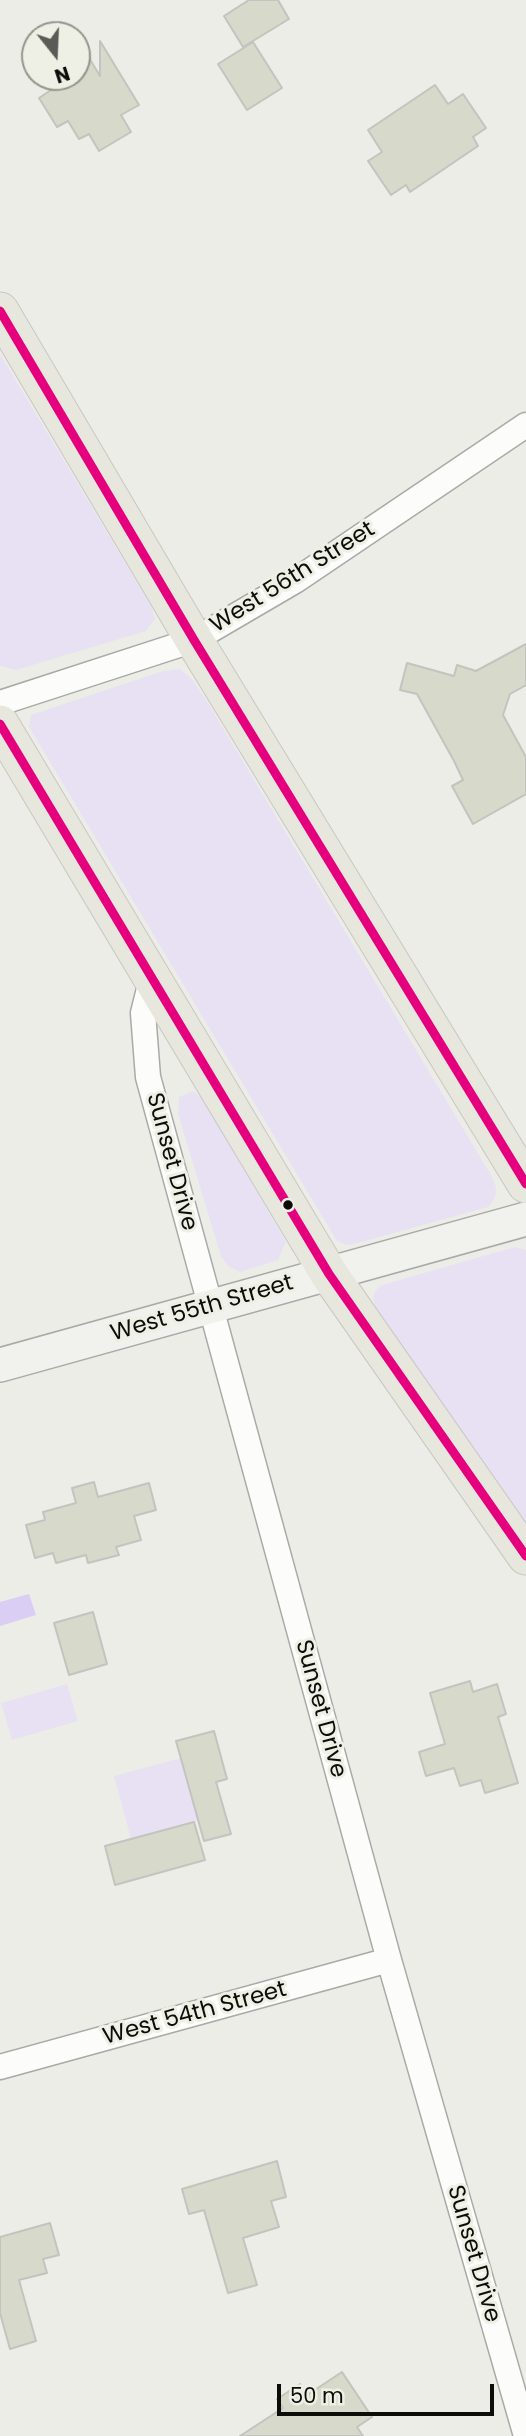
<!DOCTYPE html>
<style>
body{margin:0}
#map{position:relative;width:526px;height:2436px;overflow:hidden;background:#ecede7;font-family:Poppins,sans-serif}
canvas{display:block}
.north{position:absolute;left:21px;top:21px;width:70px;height:70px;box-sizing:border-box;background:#eeefe5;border:2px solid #94958d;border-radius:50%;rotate:162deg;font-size:19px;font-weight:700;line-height:28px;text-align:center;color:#0c0d09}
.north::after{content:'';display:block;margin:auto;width:24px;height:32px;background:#5a5b57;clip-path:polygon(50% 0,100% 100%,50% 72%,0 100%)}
.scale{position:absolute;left:277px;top:2384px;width:217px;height:32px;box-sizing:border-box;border:4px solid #0c0d09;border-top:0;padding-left:9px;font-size:21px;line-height:24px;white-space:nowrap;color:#0c0d09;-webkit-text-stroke:5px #eeefe5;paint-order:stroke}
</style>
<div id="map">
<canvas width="526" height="2436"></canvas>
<div class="north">N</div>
<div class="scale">50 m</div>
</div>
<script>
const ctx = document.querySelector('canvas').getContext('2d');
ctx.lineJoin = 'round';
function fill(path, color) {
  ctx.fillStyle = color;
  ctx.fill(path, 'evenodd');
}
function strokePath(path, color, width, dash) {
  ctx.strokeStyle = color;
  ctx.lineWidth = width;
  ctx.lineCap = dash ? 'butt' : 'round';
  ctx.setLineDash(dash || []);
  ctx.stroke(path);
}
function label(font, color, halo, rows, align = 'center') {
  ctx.font = font + ' Poppins,sans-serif';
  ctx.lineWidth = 6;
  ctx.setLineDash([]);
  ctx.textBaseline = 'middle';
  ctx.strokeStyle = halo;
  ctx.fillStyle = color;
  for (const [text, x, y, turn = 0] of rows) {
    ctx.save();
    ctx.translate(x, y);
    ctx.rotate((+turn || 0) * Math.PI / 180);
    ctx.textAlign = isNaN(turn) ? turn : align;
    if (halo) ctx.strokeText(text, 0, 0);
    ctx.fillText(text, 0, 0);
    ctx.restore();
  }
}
const green = new Path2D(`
 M0,354l151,252 4,13 -9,12 -130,39 -16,-4z
 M180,669l11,9 17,25 283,472c7,14 8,20 -3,32l-130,36 -11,2 -10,-4 -308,-514 2,-12 132,-44z
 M193,1091l10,8 83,143 -8,18 -38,12 -12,-6 -7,-10 -43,-142 1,-17z
 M515,1247l11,3v287l-148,-224c-5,-13 -8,-20 4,-28z
 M67,1684l11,37 -66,19 -11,-37z
 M181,1758l17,63 -67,18 -17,-63z`);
const water = new Path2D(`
 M29,1594l7,21 -36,11v-24z`);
const building = new Path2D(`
 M249,0h29l11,19 -46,28 -19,-31z
 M77,38l23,38v-35l39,64 -18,10 10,17 -32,19 -10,-17 -10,5 -11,-18 -11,6 -18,-29 12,-8 -8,-13h34z
 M253,42l29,46 -35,22 -29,-46z
 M435,85l13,19 15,-10 23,34 -13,9 5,9 -68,46 -4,-7 -15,10 -23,-34 14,-9 -14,-22z
 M526,644v41l-16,9 -7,21 23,42v37l-53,30 -21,-38 11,-6 -9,-19 -37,-67 -17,-4 7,-27 47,13 3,-11 19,6z
 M94,1482l4,15 51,-14 7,27 -22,6 7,24 -25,7 3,8 -31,8 -2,-8 -30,8 -3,-10 -18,5 -9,-33 19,-5 -2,-8 33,-9 -4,-15z
 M93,1612l14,52 -38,11 -15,-52z
 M470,1681l3,11 24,-8 9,30 -8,3 20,66 -33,10 -4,-13 -21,6 -6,-18 -28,8 -7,-24 26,-8 -15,-51z
 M214,1731l13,48 -11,3 15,52 -27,7 -28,-100z
 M194,1822l11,38 -90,25 -10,-39z
 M277,2161l9,36 -15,4 8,26 -36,11 14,47 -29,8 -24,-83 -15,4 -7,-25z
 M50,2223l9,32 -16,4 4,14 -28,7 17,61 -26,8 -10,-36v-76z
 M342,2372l30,45 -15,10 6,9h-123l43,-28 -6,-9 23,-15 7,11z`);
const street = new Path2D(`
 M0,703l194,-63 101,-59 231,-156
 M152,977l-9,36 5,64 241,883 137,476
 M0,2067l389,-107`);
const secondary = new Path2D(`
 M0,1365l526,-146`);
const primary = new Path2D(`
 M0,311l194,329 332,544
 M0,724l329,550 197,282`);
const bus1 = new Path2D(`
 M0,311l194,329 332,544
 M0,724l329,550 197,282`);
const markers = [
 [288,1205,6,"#0c0d09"]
];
const streetNames = [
 ["West 56th Street",293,578,-32],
 ["Sunset Drive",171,1162,75],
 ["West 55th Street",202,1309,-16],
 ["Sunset Drive",320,1709,75],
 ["West 54th Street",195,2014,-15],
 ["Sunset Drive",473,2254,74]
];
fill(green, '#e8e1f3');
fill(water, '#dacef4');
fill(building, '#d7d9ca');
strokePath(building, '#c3c4bf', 2);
strokePath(street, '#a9a9a6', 27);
strokePath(secondary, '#a9a9a6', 36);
strokePath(primary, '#c7c8c5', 39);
strokePath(street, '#fcfcfb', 24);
strokePath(secondary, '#f1f2ed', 33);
strokePath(primary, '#e7e7de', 37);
strokePath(bus1, '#e5007d', 9);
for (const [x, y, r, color] of markers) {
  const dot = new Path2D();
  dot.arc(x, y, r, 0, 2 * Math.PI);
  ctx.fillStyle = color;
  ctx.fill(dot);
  strokePath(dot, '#eeefe5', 2.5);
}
label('23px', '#0c0d09', '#eeefe5', streetNames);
</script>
